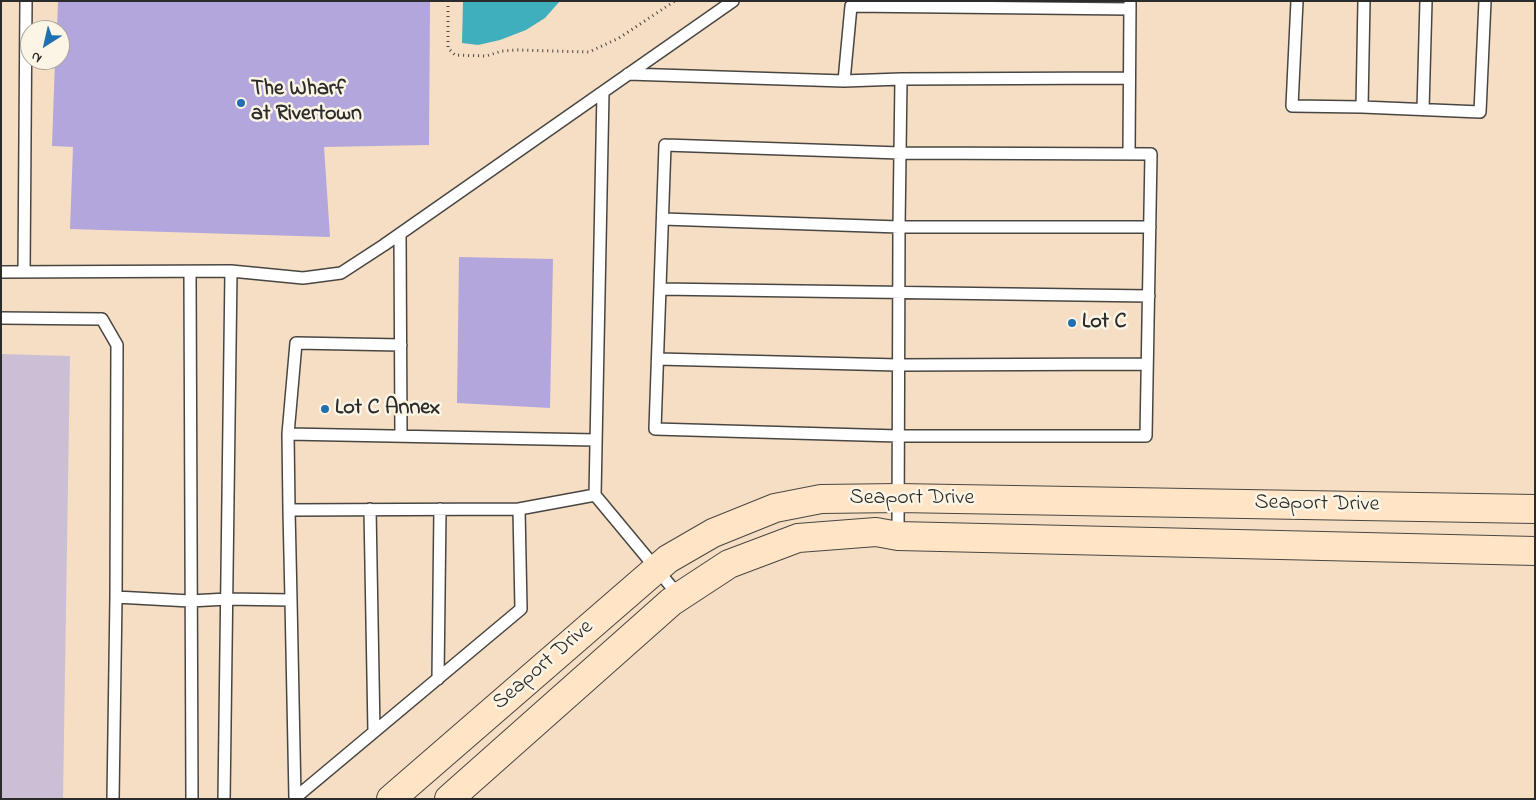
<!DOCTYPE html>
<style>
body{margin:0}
#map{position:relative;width:1536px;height:800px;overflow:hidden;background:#f5dec3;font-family:"Indie Flower",sans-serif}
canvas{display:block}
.frame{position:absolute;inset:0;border:2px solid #2b2b2b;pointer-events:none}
.north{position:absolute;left:20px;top:20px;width:50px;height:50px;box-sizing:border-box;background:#fcf5e5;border:1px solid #a8a49b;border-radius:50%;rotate:215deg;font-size:14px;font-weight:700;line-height:20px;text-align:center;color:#2b2b2b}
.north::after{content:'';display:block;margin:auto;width:18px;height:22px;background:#1f6fb2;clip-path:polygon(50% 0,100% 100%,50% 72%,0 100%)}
</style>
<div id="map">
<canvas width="1536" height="800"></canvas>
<div class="frame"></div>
<div class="north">N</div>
</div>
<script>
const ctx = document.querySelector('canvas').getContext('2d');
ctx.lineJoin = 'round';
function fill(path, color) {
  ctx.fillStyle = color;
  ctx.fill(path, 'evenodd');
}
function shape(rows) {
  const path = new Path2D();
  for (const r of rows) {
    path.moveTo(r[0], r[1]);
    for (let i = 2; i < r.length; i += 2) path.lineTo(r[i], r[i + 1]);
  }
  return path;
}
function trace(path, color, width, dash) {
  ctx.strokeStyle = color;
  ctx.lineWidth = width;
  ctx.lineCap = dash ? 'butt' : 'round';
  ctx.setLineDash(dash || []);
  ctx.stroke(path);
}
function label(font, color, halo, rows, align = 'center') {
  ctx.font = font + ' "Indie Flower",sans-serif';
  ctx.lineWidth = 5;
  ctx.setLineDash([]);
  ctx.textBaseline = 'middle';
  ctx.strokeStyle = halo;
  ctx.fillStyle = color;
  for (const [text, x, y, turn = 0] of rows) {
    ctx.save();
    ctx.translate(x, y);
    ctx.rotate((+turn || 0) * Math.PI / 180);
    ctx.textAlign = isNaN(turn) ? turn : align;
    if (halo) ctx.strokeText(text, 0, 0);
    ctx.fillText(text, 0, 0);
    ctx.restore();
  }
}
const industrial = shape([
 [1,354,70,356,63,799,1,799]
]);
const water = shape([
 [463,1,560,1,545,18,526,30,500,40,478,45,462,43]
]);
const building = shape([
 [58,1,430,1,429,145,324,147,330,237,70,229,73,147,52,146,55,60,60,60,60,30,57,30],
 [459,257,553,259,550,408,457,403]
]);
const path = shape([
 [448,1,448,48,455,55,486,56,502,51,518,50,589,52,619,38,675,1]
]);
const lane = shape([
 [1297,1,1292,106,1362,107],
 [1364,1,1362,107,1480,112,1485,1],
 [628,74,844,81],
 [1129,78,901,79,844,81,851,6,1130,9],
 [603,92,595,495,679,596],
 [1423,109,1426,1],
 [665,145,900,153,1151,154,1146,436,898,436,655,429,665,145],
 [1129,154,1130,3],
 [663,219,899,227,1150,227],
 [400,234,401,436],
 [1,272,231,271,303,278,341,273,384,245,733,1],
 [24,272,26,1],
 [190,272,192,799],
 [660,289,1149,296],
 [1,318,102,319,117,345,116,597],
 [658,359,898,365,1147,364],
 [288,434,296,343,401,345],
 [370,509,374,732],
 [519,509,595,495],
 [289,510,519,509,521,609,295,798,291,600,289,510,288,434,596,440],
 [898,536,899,227,901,79],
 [438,679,440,509],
 [113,799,116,597,190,601,227,599,291,600],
 [224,799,231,271]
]);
const secondary = shape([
 [391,799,668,559,713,533,775,508,821,499,898,498,1535,509],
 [449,799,671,602,729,564,798,538,876,532,898,536,1535,551]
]);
const markers = [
 [241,103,5,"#1f6fb2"],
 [1072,323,5,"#1f6fb2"],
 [325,409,5,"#1f6fb2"]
];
const poiNames = [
 ["The Wharf",251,90],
 ["at Rivertown",251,115],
 ["Lot C",1082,323],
 ["Lot C Annex",335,409]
];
const streetNames = [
 ["Seaport Drive",912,499],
 ["Seaport Drive",1317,505,1],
 ["Seaport Drive",544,666,-41]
];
fill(industrial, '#cbbfd6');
fill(water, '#40afbd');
fill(building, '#b3a6dc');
trace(lane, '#494642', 14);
trace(secondary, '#494642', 30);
trace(path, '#494642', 3, [1, 4]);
trace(lane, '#fff', 11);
trace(secondary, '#ffe4c6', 28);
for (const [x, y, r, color] of markers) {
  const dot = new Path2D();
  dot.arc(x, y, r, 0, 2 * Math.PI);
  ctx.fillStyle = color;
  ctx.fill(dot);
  trace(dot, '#fcf5e5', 2);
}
label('bold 22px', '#2b2b2b', '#fcf5e5', poiNames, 'left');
label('22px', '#2b2b2b', '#fcf5e5', streetNames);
</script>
